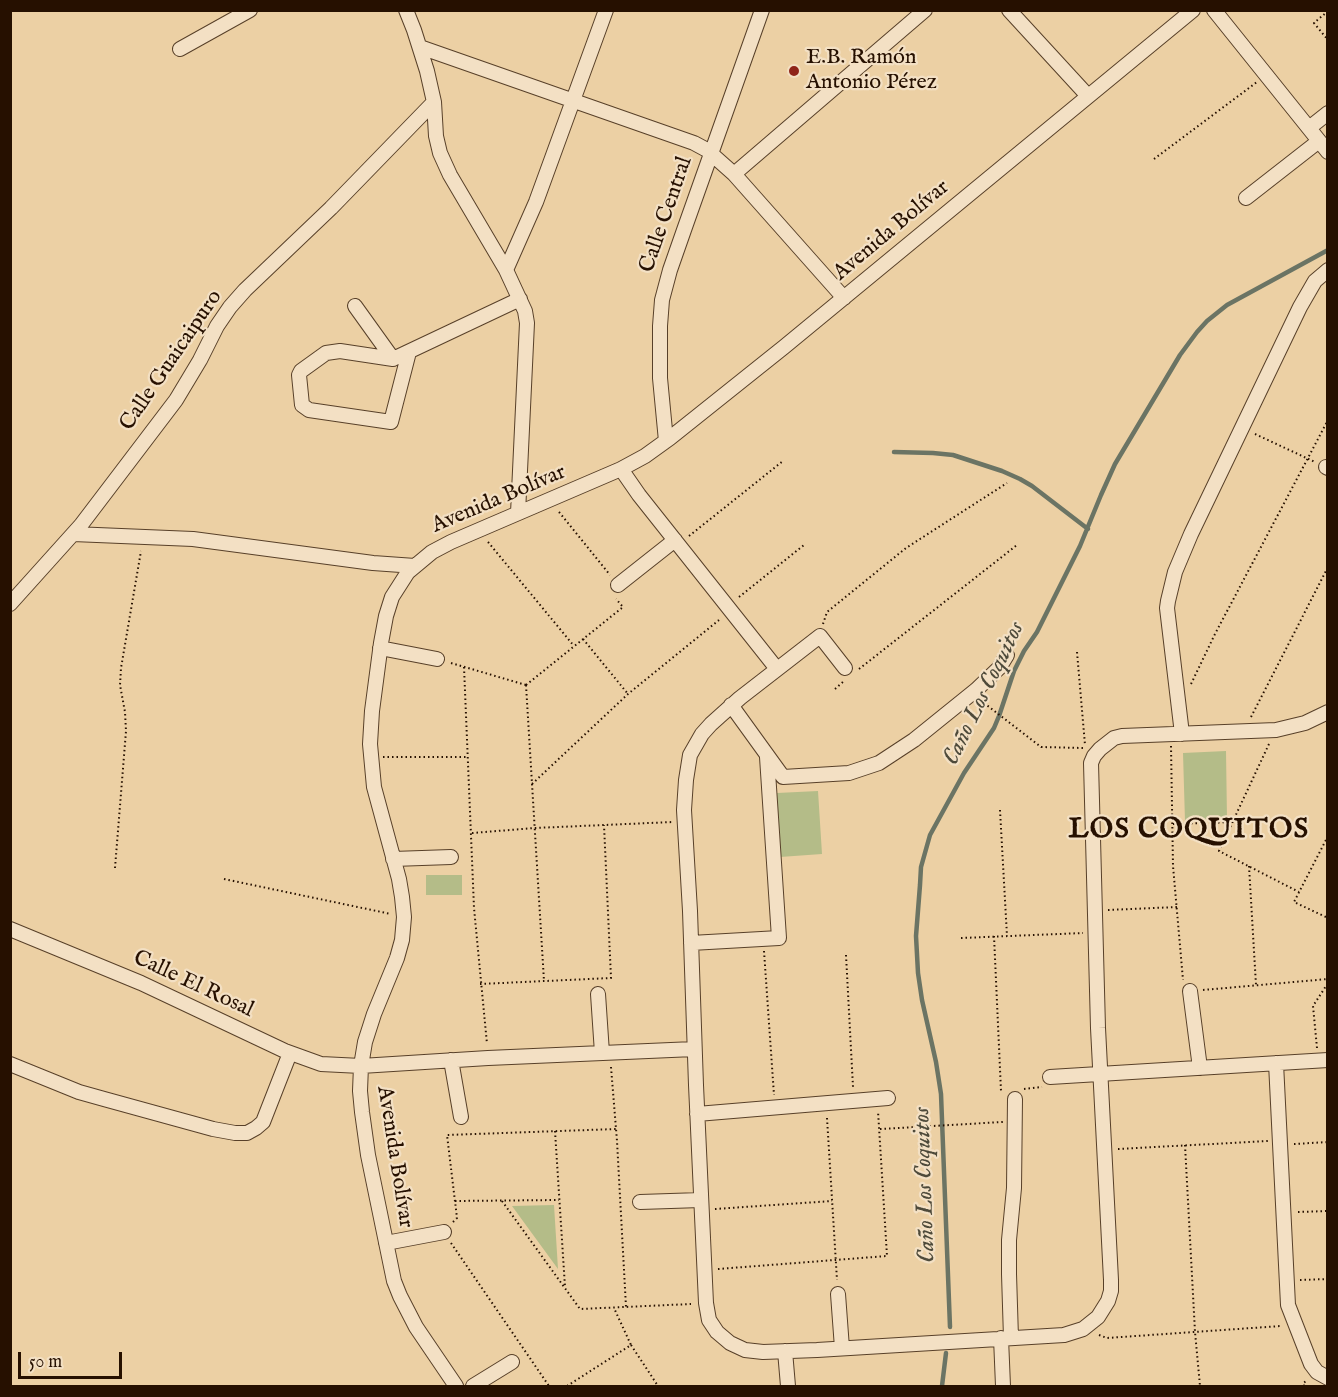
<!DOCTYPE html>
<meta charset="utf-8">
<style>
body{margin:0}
#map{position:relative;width:1338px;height:1397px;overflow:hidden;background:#ecd0a4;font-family:"IM FELL English",serif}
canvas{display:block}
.frame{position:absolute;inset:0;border:12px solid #261000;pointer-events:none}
.scale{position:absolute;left:18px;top:1352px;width:104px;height:27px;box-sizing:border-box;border:3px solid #261000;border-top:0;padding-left:8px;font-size:18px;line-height:21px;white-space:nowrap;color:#261000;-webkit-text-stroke:4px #f3e0c4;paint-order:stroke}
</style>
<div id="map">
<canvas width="1338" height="1397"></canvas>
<div class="frame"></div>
<div class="scale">50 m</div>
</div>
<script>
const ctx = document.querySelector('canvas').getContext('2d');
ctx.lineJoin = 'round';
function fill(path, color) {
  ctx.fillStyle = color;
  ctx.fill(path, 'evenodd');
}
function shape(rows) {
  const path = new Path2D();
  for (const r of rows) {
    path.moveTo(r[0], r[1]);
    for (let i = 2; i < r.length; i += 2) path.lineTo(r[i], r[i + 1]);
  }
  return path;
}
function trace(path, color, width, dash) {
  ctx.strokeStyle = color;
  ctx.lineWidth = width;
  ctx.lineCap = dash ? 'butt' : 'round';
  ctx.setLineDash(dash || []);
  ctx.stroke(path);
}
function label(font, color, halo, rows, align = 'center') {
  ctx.font = font + ' "IM FELL English",serif';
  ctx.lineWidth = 4.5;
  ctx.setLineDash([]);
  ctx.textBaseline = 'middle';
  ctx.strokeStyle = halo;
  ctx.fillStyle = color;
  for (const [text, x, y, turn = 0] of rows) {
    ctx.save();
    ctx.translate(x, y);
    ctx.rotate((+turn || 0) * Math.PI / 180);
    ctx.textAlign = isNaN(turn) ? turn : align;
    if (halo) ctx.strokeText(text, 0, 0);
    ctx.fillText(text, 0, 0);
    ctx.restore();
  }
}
const green = shape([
 [1226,751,1227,819,1185,821,1183,753],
 [818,791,822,854,780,857,777,793],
 [426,875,462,875,462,895,426,895],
 [554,1205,558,1269,512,1206]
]);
const stream = shape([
 [894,452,933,453,953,455,1002,471,1020,479,1032,486,1088,529],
 [950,1327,941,1094,936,1062,922,1000,918,973,916,936,920,885,921,867,930,835,964,773,994,728,999,716,1014,671,1024,651,1037,632,1080,546,1101,495,1115,464,1180,355,1197,332,1207,321,1227,305,1328,250],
 [942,1386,946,1353]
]);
const path = shape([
 [1328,11,1314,23,1328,40],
 [1154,159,1257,82],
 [1255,434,1315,462],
 [559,512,610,575],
 [689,536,783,461],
 [488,542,574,646],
 [739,597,804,545],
 [823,624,827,612,906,548,1007,483],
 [583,639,628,694],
 [1077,652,1085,745],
 [451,663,526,685],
 [464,667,474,908,487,1044],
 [859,669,1017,545],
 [1191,684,1215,634,1328,420],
 [526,685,544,981],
 [526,685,623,607,616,599],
 [835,689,843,682],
 [984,703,1041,747,1083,748],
 [1251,717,1328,567],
 [1269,744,1219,851,1299,892],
 [1171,746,1173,866,1183,980],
 [383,757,467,757],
 [532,784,628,694,719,620],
 [1000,810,1007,936],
 [1173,824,1233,822],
 [472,833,535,828,673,822],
 [1328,836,1294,902,1328,918],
 [1249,866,1256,985],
 [115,868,126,731,125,712,120,685,121,668,141,551],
 [224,879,391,914],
 [1108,910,1177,907],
 [994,936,1001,1091,1003,1090],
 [961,938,1083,933],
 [764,951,774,1095],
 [846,955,853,1087],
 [480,984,611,978,604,825],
 [1203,990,1328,979],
 [1317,1048,1313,1006,1328,983],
 [611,1067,617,1141,626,1307],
 [1024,1089,1042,1087],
 [827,1118,837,1280],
 [880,1129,1003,1122],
 [555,1131,565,1287],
 [1294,1144,1328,1142],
 [1185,1145,1195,1332,1200,1386],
 [1118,1149,1268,1141],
 [455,1201,559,1200],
 [502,1201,580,1309,691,1304],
 [715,1209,832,1201],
 [1298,1212,1328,1211],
 [453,1222,457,1218,447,1135,616,1129],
 [451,1243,549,1386],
 [718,1269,887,1256,878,1111],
 [1300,1280,1328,1279],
 [1099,1335,1107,1338,1281,1326],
 [631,1345,658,1386],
 [567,1386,631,1345,614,1308],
 [1304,1386,1303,1383,1308,1380]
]);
const minor = shape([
 [406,10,414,30,427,71,434,102,436,136,440,153,450,175,506,270,525,311,527,323,518,513],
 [1009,10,1088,96],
 [1214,10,1328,152],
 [420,47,694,143,707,150,734,174,844,298],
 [180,49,250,10],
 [1309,128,1328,113],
 [734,174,925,10],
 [1246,198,1319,141],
 [506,270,536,202,606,10],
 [355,306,393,359],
 [409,352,391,422,309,410,302,405,299,375,301,371,326,353,340,351,393,359,520,299],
 [666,441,660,378,660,326,662,300,670,270,684,230,762,10],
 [1326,467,1328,468],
 [621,469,639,495,777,669],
 [73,534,193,539,373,563,415,566],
 [618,585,675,540],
 [10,604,81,525,176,400,200,360,217,326,230,307,245,290,331,208,434,102],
 [380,648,437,659],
 [845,668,820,636,740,698,711,724,702,734,690,755,686,780,684,810,690,911,696,1085,706,1303,709,1320,717,1332,730,1343,745,1350,763,1352,817,1350,1064,1335,1083,1329,1098,1317,1108,1301,1111,1291,1111,1280,1098,1028,1091,763,1094,756,1100,749,1114,738,1122,736,1276,730,1305,723,1328,712],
 [731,705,783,777,849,773,879,763,914,740,976,690,999,668,1007,655],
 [1182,734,1167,608,1168,601,1175,572,1191,534,1300,307,1315,281,1328,270],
 [393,859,451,857],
 [10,929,141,983,285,1051,321,1064,361,1066,488,1058,694,1049],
 [691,943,779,938,767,757],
 [1190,991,1200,1068],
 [598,994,602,1053],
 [451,1060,461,1117],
 [1276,1063,1288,1305,1311,1364,1317,1372,1328,1378],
 [10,1064,79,1092,104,1099,213,1129,235,1133,247,1133,256,1128,263,1122,290,1053],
 [1050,1077,1328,1060],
 [697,1114,888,1098],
 [640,1202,701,1200],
 [386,1243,444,1232],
 [838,1294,842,1348],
 [1001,1338,1003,1386],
 [1011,1338,1009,1274,1009,1240,1014,1188,1015,1099],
 [785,1351,788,1386],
 [456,1386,416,1327,400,1296,394,1281,368,1155,362,1112,360,1091,361,1066,365,1042,374,1014,397,958,402,940,404,917,402,897,399,879,374,787,370,744,372,711,381,643,386,616,392,597,408,572,432,552,451,542,621,469,645,456,670,438,784,347,1193,10],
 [473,1386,512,1362]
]);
const markers = [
 [794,71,6,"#8f2418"]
];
const poiNames = [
 ["E.B. Ramón",806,58],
 ["Antonio Pérez",806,83]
];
const streetNames = [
 ["Calle Central",667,215,-71],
 ["Avenida Bolívar",892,231,-40],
 ["Calle Guaicaipuro",172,361,-56],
 ["Avenida Bolívar",499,500,-23],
 ["Calle El Rosal",193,985,25],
 ["Avenida Bolívar",394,1157,81]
];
const waterNames = [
 ["Caño Los Coquitos",985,694,-64],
 ["Caño Los Coquitos",926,1185,-92]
];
const districtNames = [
 ["LOS COQUITOS",1189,831]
];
fill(green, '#b4bc88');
trace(stream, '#6b7464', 4.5);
trace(minor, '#584029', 16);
trace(path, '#261000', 2, [1.5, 3]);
trace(minor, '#f3e0c4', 14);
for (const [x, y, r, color] of markers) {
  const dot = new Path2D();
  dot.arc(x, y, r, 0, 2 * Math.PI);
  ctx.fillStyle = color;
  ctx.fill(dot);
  trace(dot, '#f3e0c4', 2);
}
label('22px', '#261000', '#f3e0c4', poiNames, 'left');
label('22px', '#261000', '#f3e0c4', streetNames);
label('italic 24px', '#4e4a3a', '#f3e0c4', waterNames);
ctx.letterSpacing = '1.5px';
label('bold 28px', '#261000', '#f3e0c4', districtNames);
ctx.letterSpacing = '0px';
</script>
